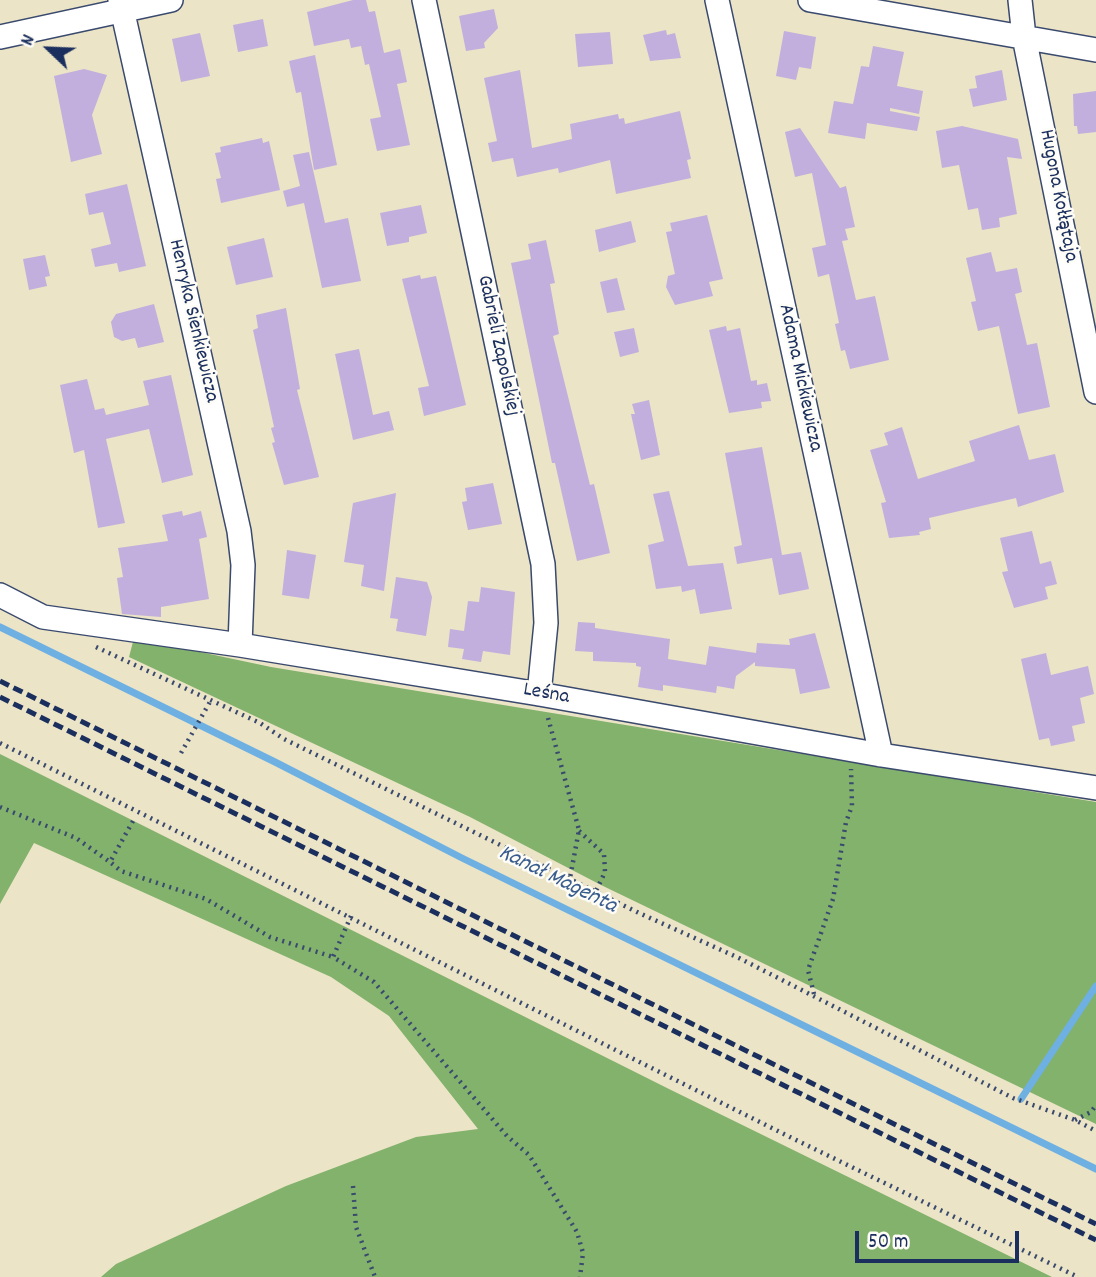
<!DOCTYPE html>
<meta charset="utf-8">
<style>
body{margin:0}
#map{position:relative;width:1096px;height:1277px;overflow:hidden;background:#ece4c6;font-family:Dekko,sans-serif}
canvas{display:block}
.north{position:absolute;left:14px;top:14px;width:70px;height:70px;-webkit-text-stroke:5px #fdfcf7;paint-order:stroke;rotate:293deg;font-size:19px;font-weight:700;line-height:28px;text-align:center;color:#1b2f5e}
.north::after{content:'';display:block;margin:auto;width:24px;height:32px;background:#1b2f5e;clip-path:polygon(50% 0,100% 100%,50% 72%,0 100%)}
.scale{position:absolute;left:855px;top:1231px;width:164px;height:32px;box-sizing:border-box;border:4px solid #1b2f5e;border-top:0;padding-left:9px;font-size:21px;line-height:24px;white-space:nowrap;color:#1b2f5e;-webkit-text-stroke:5px #fdfcf7;paint-order:stroke}
</style>
<div id="map">
<canvas width="1096" height="1277"></canvas>
<div class="north">N</div>
<div class="scale">50 m</div>
</div>
<script>
const ctx = document.querySelector('canvas').getContext('2d');
ctx.lineJoin = 'round';
function fill(path, color) {
  ctx.fillStyle = color;
  ctx.fill(path, 'evenodd');
}
function shape(rows) {
  const path = new Path2D();
  for (const r of rows) {
    path.moveTo(r[0], r[1]);
    for (let i = 2; i < r.length; i += 2) path.lineTo(r[i], r[i + 1]);
  }
  return path;
}
function trace(path, color, width, dash) {
  ctx.strokeStyle = color;
  ctx.lineWidth = width;
  ctx.lineCap = dash ? 'butt' : 'round';
  ctx.setLineDash(dash || []);
  ctx.stroke(path);
}
function label(font, color, halo, rows, align = 'center') {
  ctx.font = font + ' Dekko,sans-serif';
  ctx.lineWidth = 5;
  ctx.setLineDash([]);
  ctx.textBaseline = 'middle';
  ctx.strokeStyle = halo;
  ctx.fillStyle = color;
  for (const [text, x, y, turn = 0] of rows) {
    ctx.save();
    ctx.translate(x, y);
    ctx.rotate((+turn || 0) * Math.PI / 180);
    ctx.textAlign = isNaN(turn) ? turn : align;
    if (halo) ctx.strokeText(text, 0, 0);
    ctx.fillText(text, 0, 0);
    ctx.restore();
  }
}
const forest = shape([
 [134,638,271,667,1096,802,1096,1124,601,885,470,817,129,657],
 [0,754,669,1089,1052,1277,101,1277,116,1264,286,1186,416,1137,478,1129,389,1016,331,977,34,843,0,904]
]);
const stream = shape([
 [0,627,275,762,462,858,1096,1169],
 [1021,1099,1096,986]
]);
const building = shape([
 [353,0,366,0,369,12,375,11,384,53,400,49,407,82,397,84,410,145,377,151,370,119,381,117,369,64,365,65,361,46,351,48,349,39,314,46,307,12],
 [494,9,498,28,484,43,485,48,466,51,459,16],
 [263,19,268,46,238,52,233,25],
 [666,30,667,35,675,33,681,58,650,61,643,35],
 [784,31,816,37,811,69,799,67,796,80,776,76],
 [610,32,613,64,578,67,575,34],
 [200,33,210,76,181,82,172,39],
 [873,46,904,52,897,86,923,91,919,114,890,108,890,111,920,117,917,131,867,123,865,139,828,133,834,101,853,104,861,66,869,67],
 [315,55,337,165,314,170,301,92,296,93,289,61],
 [84,69,107,75,92,115,102,154,71,162,54,76],
 [520,70,532,148,572,139,570,124,618,114,619,119,624,118,625,124,680,111,691,159,687,160,691,178,616,194,610,160,559,173,558,168,517,177,513,158,492,162,488,143,497,141,484,78],
 [1002,70,1007,100,973,107,969,89,977,88,975,76],
 [1096,91,1096,132,1078,134,1077,126,1074,126,1073,94],
 [962,126,1018,139,1022,159,1007,157,1017,214,999,218,1000,227,982,230,978,208,968,210,959,165,942,168,936,131],
 [800,128,840,188,846,186,855,227,845,229,848,240,842,241,856,300,875,296,889,360,850,369,845,350,841,351,835,324,839,323,829,274,818,277,812,248,826,245,812,173,795,177,785,132],
 [262,138,263,143,269,141,280,190,221,203,216,179,221,178,215,153,221,152,220,147],
 [309,152,325,223,348,218,361,281,322,288,304,203,287,207,283,191,300,186,293,155],
 [127,184,146,266,119,272,117,263,95,267,91,249,111,244,103,212,89,215,85,194],
 [421,205,427,233,409,237,409,242,387,246,380,213],
 [707,215,723,279,709,282,713,296,675,305,666,287,668,276,675,274,666,232,672,231,670,223],
 [631,221,636,242,599,252,595,230],
 [264,238,273,277,236,285,227,247],
 [546,240,555,283,550,284,559,334,553,336,590,485,594,484,610,553,577,561,555,463,552,463,511,263,531,259,528,244],
 [991,252,996,272,1017,268,1022,292,1015,294,1027,345,1037,343,1050,407,1018,414,999,326,978,331,971,302,976,301,966,258],
 [45,255,50,276,45,277,47,286,29,290,23,259],
 [420,275,421,279,436,276,466,405,424,416,418,388,429,386,402,279],
 [617,278,625,310,607,313,600,282],
 [154,304,164,342,138,348,135,338,122,341,114,337,111,322,116,314],
 [286,308,300,389,297,390,319,477,284,485,272,443,275,442,271,428,274,427,253,330,258,328,256,315],
 [726,326,727,331,740,328,751,381,757,380,757,385,767,383,771,401,761,402,762,408,729,413,709,330],
 [634,328,639,352,620,357,614,332],
 [359,349,373,415,389,411,394,430,353,440,335,354],
 [171,375,193,475,162,483,149,429,106,439,125,523,98,528,84,450,74,453,60,385,87,379,95,410,104,408,106,415,149,405,143,381],
 [649,400,660,455,641,460,631,414,635,414,632,404],
 [1019,425,1029,460,1055,454,1064,492,1018,507,1016,498,929,518,931,529,919,532,920,535,889,538,881,503,886,502,870,450,888,445,884,433,902,427,918,479,975,461,969,441],
 [762,447,782,555,801,552,809,589,779,595,772,558,737,564,734,547,742,545,725,453],
 [493,483,502,524,468,530,462,502,467,501,465,488],
 [669,491,688,566,723,563,732,609,700,614,695,589,682,592,681,586,656,589,648,545,664,541,653,494],
 [396,493,384,591,361,586,364,565,344,562,353,503],
 [182,511,183,516,201,511,207,537,199,539,209,599,161,607,161,617,122,614,117,578,123,577,118,548,168,541,162,515],
 [1032,531,1040,564,1051,561,1057,584,1045,587,1048,599,1014,608,1002,572,1008,571,1000,538],
 [287,550,316,555,309,599,282,595],
 [396,577,427,582,432,597,426,636,396,631,398,619,390,618],
 [481,587,515,592,510,655,483,651,481,662,462,659,464,649,448,647,450,629,464,631,468,601,479,602],
 [578,622,595,623,595,628,670,639,668,659,706,665,709,646,756,653,757,643,790,645,789,639,815,633,830,688,800,694,795,669,755,666,755,662,736,676,734,689,717,686,716,693,663,685,663,691,638,687,641,667,636,666,636,663,593,661,593,652,575,651],
 [1046,653,1051,675,1088,666,1094,694,1080,698,1085,723,1072,726,1075,741,1051,746,1049,738,1039,740,1021,659]
]);
const path = shape([
 [96,647,260,723,284,739,639,913,739,958,1013,1098,1075,1120,1096,1131],
 [548,718,579,830,570,878],
 [0,743,794,1139,1078,1277],
 [181,753,211,700],
 [0,807,76,838,110,862],
 [133,821,110,862,121,871,206,899,270,937,333,957],
 [579,831,604,854,605,872,596,891],
 [351,916,333,957,374,982,507,1136,529,1155,577,1232,583,1253,580,1277],
 [814,994,808,970,833,899,846,822,852,806,851,769],
 [1075,1120,1091,1112,1096,1105],
 [353,1186,356,1227,375,1277]
]);
const street = shape([
 [120,0,239,531,243,565,240,645],
 [424,0,543,564,546,623,539,694],
 [717,0,881,755],
 [810,0,1096,50],
 [1020,0,1024,37,1096,392],
 [0,37,171,0],
 [0,595,43,617,240,645,539,694,881,755,1096,788]
]);
const rail = shape([
 [0,681,1096,1224],
 [0,697,1096,1240]
]);
const streetNames = [
 ["Hugona Kołłątaja",1057,196,79],
 ["Henryka Sienkiewicza",192,321,77],
 ["Gabrieli Zapolskiej",497,346,78],
 ["Adama Mickiewicza",799,378,78],
 ["Leśna",546,695,10]
];
const waterNames = [
 ["Kanał Magenta",557,881,26]
];
fill(forest, '#82b26c');
trace(stream, '#6fb0e3', 7);
fill(building, '#c2afde');
trace(street, '#3a4a6e', 26);
trace(path, '#3a4a6e', 4.5, [2, 5]);
trace(street, '#fff', 23);
trace(rail, '#1b2f5e', 5, [10, 5]);
label('21px', '#1b2f5e', '#fdfcf7', streetNames);
label('italic 23px', '#385c8d', '#fdfcf7', waterNames);
</script>
